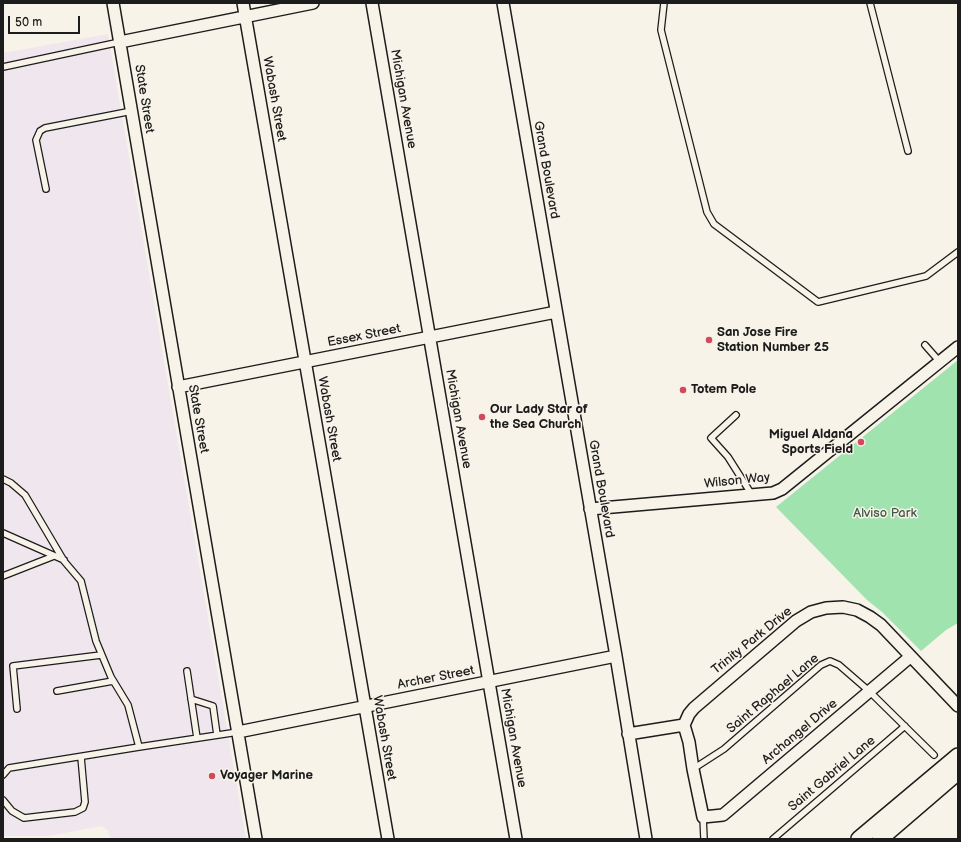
<!DOCTYPE html>
<style>
body{margin:0}
#map{position:relative;width:961px;height:842px;overflow:hidden;background:#f7f3e8;font-family:"Balsamiq Sans",sans-serif}
canvas{display:block}
.frame{position:absolute;inset:0;border:4px solid #1c1c1c;pointer-events:none}
.scale{position:absolute;left:8px;top:16px;width:72px;height:18px;box-sizing:border-box;border:2px solid #1c1c1c;border-top:0;padding-left:5px;font-size:12px;line-height:14px;white-space:nowrap;color:#1c1c1c;-webkit-text-stroke:3px #f7f3e8;paint-order:stroke}
</style>
<div id="map">
<canvas width="961" height="842"></canvas>
<div class="frame"></div>
<div class="scale">50 m</div>
</div>
<script>
const ctx = document.querySelector('canvas').getContext('2d');
ctx.lineJoin = 'round';
function fill(path, color) {
  ctx.fillStyle = color;
  ctx.fill(path, 'evenodd');
}
function shape(rows) {
  const path = new Path2D();
  for (const r of rows) {
    path.moveTo(r[0], r[1]);
    for (let i = 2; i < r.length; i += 2) path.lineTo(r[i], r[i + 1]);
  }
  return path;
}
function trace(path, color, width, dash) {
  ctx.strokeStyle = color;
  ctx.lineWidth = width;
  ctx.lineCap = dash ? 'butt' : 'round';
  ctx.setLineDash(dash || []);
  ctx.stroke(path);
}
function label(font, color, halo, rows, align = 'center') {
  ctx.font = font + ' "Balsamiq Sans",sans-serif';
  ctx.lineWidth = 3;
  ctx.setLineDash([]);
  ctx.textBaseline = 'middle';
  ctx.strokeStyle = halo;
  ctx.fillStyle = color;
  for (const [text, x, y, turn = 0] of rows) {
    ctx.save();
    ctx.translate(x, y);
    ctx.rotate((+turn || 0) * Math.PI / 180);
    ctx.textAlign = isNaN(turn) ? turn : align;
    if (halo) ctx.strokeText(text, 0, 0);
    ctx.fillText(text, 0, 0);
    ctx.restore();
  }
}
const built = shape([
 [108,34,246,839,110,839,108,830,101,826,49,836,3,836,3,53]
]);
const green = shape([
 [958,360,958,623,946,630,921,651,882,612,867,600,776,507]
]);
const lane = shape([
 [664,3,661,30,707,212,714,224,818,302,926,276,958,252],
 [870,3,908,151],
 [3,67,120,42],
 [46,189,36,140,40,131,45,128,132,111],
 [925,345,940,362],
 [736,415,711,438,728,457,752,495],
 [3,479,11,483,25,495,64,561,81,581,96,641,111,677,128,705,139,747,238,732],
 [3,533,64,560],
 [3,576,54,556],
 [187,671,197,738],
 [57,691,113,681],
 [191,699,213,706,217,735],
 [17,709,13,666,101,655],
 [693,769,724,749,821,665,830,661,839,665,869,691,934,755],
 [3,775,9,768,139,747],
 [3,800,12,811,24,818,75,812,83,808,85,802,81,757],
 [703,817,704,839],
 [773,839,905,726]
]);
const street = shape([
 [113,3,256,839],
 [243,3,388,839],
 [372,3,516,839],
 [503,3,616,656,646,839],
 [120,42,313,3],
 [178,387,556,312],
 [590,509,773,493,782,489,958,347],
 [684,725,689,742,693,769,703,817,723,815,910,657],
 [238,732,616,656],
 [628,734,684,725,689,714,694,708,796,621,811,612,826,608,843,607,857,610,870,617,881,625,958,706]
]);
const secondary = shape([
 [859,839,958,756],
 [880,839,958,772]
]);
const markers = [
 [709,340,4,"#d1495b"],
 [683,390,4,"#d1495b"],
 [482,417,4,"#d1495b"],
 [861,442,4,"#d1495b"],
 [212,776,4,"#d1495b"]
];
const streetNames = [
 ["State Street",144,99,81],
 ["Wabash Street",274,99,80],
 ["Michigan Avenue",403,99,80],
 ["Grand Boulevard",546,170,80],
 ["Essex Street",364,336,-11],
 ["State Street",198,419,80],
 ["Wabash Street",329,419,80],
 ["Michigan Avenue",458,419,80],
 ["Wilson Way",737,481,-6],
 ["Grand Boulevard",601,489,80],
 ["Trinity Park Drive",752,641,-39],
 ["Archer Street",436,678,-11],
 ["Saint Raphael Lane",773,694,-40],
 ["Archangel Drive",800,732,-40],
 ["Wabash Street",384,738,80],
 ["Michigan Avenue",513,738,80],
 ["Saint Gabriel Lane",832,774,-40]
];
const poiNames = [
 ["San Jose Fire",717,333],
 ["Station Number 25",717,348],
 ["Totem Pole",691,390],
 ["Our Lady Star of",490,410],
 ["the Sea Church",490,425],
 ["Miguel Aldana",853,435,"right"],
 ["Sports Field",853,450,"right"],
 ["Voyager Marine",220,776]
];
const parkNames = [
 ["Alviso Park",885,514]
];
fill(built, '#f0e6ed');
fill(green, '#a0e3af');
trace(lane, '#1c1c1c', 8);
trace(street, '#1c1c1c', 14);
trace(secondary, '#1c1c1c', 18);
trace(lane, '#f7f3e8', 5.5);
trace(street, '#f7f3e8', 11);
trace(secondary, '#f7f3e8', 15);
for (const [x, y, r, color] of markers) {
  const dot = new Path2D();
  dot.arc(x, y, r, 0, 2 * Math.PI);
  ctx.fillStyle = color;
  ctx.fill(dot);
  trace(dot, '#f7f3e8', 1.5);
}
label('13px', '#1c1c1c', '#f7f3e8', streetNames);
label('bold 13px', '#1c1c1c', '#f7f3e8', poiNames, 'left');
label('13px', '#445848', '#f7f3e8', parkNames);
</script>
